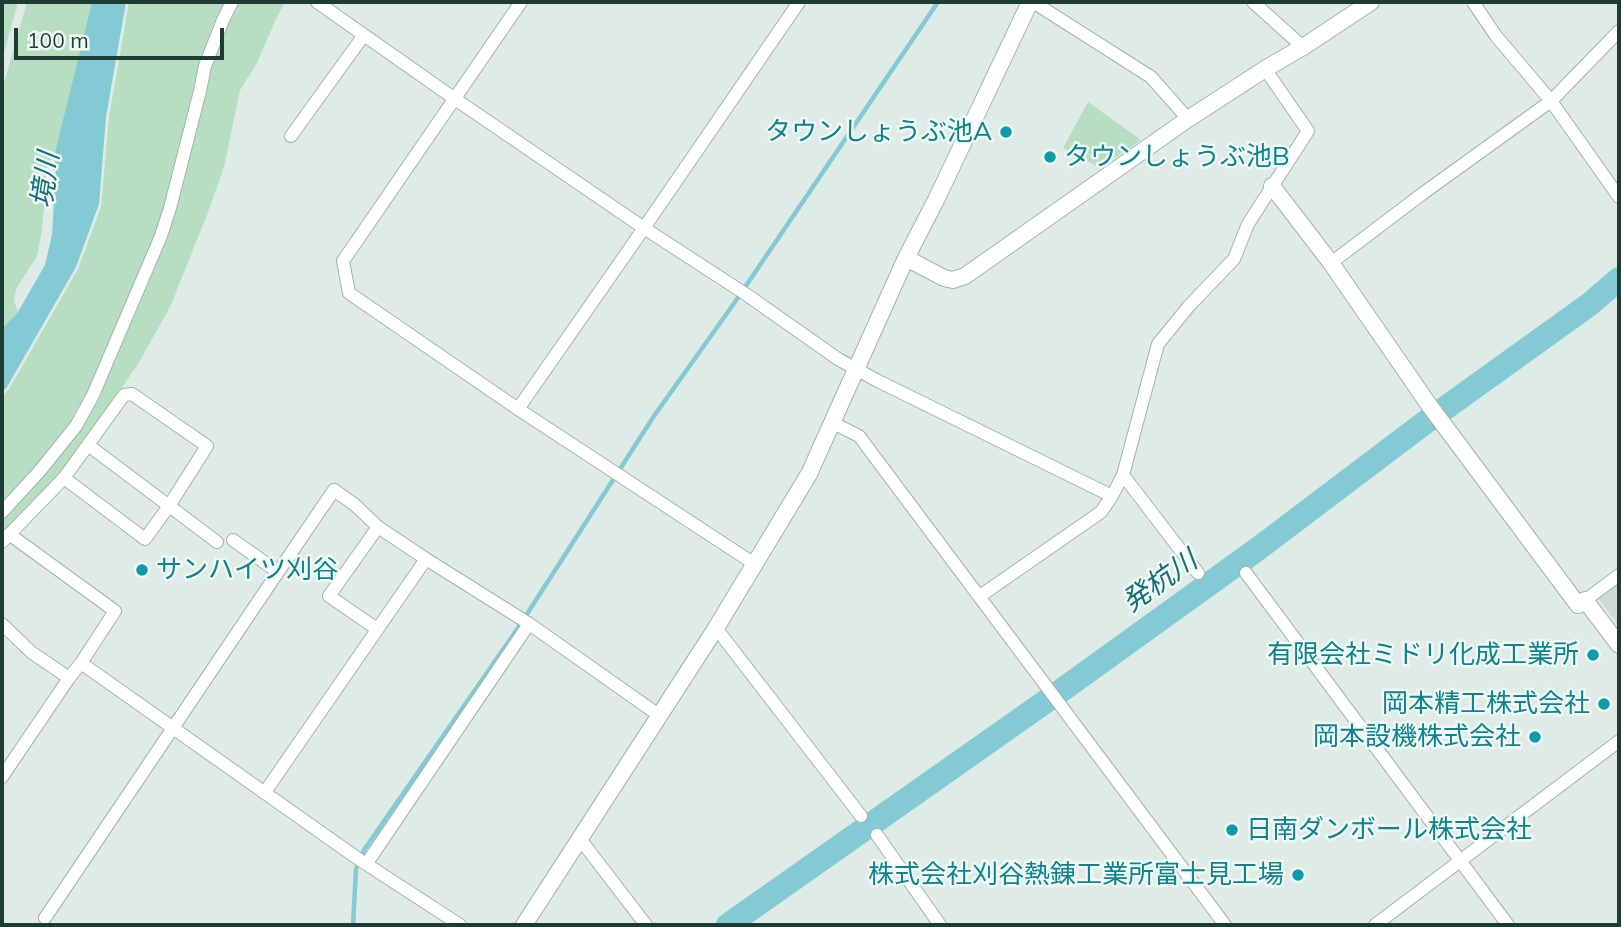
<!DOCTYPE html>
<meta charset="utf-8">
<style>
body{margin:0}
#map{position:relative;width:1621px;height:927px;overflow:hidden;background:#dfebe6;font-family:Mulish,sans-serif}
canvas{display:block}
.frame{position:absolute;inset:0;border:4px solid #1f3c34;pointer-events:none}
.scale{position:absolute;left:14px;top:28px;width:210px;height:32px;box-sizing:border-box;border:4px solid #1f3c34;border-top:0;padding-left:9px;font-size:21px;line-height:24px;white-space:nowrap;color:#1f3c34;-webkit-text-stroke:5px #f0f8f4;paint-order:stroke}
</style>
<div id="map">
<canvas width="1621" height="927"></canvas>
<div class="frame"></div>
<div class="scale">100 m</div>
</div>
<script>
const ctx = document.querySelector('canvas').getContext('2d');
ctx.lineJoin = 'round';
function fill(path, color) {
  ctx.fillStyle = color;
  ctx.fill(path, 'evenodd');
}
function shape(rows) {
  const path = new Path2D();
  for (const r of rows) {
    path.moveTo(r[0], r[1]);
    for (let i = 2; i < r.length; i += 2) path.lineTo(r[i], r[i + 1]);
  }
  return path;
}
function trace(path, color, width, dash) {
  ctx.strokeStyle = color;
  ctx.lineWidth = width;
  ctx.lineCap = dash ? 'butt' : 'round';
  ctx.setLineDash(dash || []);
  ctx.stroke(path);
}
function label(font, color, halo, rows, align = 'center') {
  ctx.font = font + ' Mulish,"Noto Sans JP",sans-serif';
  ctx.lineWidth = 5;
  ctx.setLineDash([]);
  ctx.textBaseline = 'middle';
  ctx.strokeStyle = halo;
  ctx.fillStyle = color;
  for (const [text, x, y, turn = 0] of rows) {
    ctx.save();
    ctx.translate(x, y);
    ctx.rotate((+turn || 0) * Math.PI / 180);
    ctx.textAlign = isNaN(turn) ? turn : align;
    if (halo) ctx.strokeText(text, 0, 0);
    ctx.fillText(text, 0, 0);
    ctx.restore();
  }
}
const built = shape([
 [1619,583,1619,626,1598,598]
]);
const green = shape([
 [7,2,18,2,2,60,2,7],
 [27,2,92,2,54,156,47,166,42,231,37,256,16,289,14,301,18,312,2,329,2,90],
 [129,2,285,2,276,19,256,65,240,90,224,167,208,212,170,307,138,364,60,476,2,534,2,397,9,389,78,269,101,207,109,117],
 [1088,102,1141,140,1100,168,1063,148]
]);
const water = shape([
 [92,2,126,2,106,117,99,204,76,267,7,387,2,392,2,329,18,312,45,265,52,235,56,167,54,156]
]);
const stream = shape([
 [353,925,356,869,364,850,518,628,654,416,735,302,938,2]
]);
const river = shape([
 [728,925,1062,690,1259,548,1423,424,1590,304,1619,279]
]);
const minor = shape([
 [317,2,455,99,644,228,747,295,838,359,876,380,1112,496,1123,475,1158,344,1189,306,1234,259,1248,224,1308,131,1265,69],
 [521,2,343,261,349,293,518,409,756,565],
 [1033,2,1151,77,1188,119],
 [1253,2,1303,47],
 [1473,2,1496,36,1551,101,1619,197],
 [291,136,364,35],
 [1331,263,1422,194,1551,101,1619,31],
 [518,409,644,228,799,2],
 [833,423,859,436,1225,925],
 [88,445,217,542],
 [1123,475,1198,573],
 [2,512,38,473,76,426,93,395,161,236,170,208,200,91,205,66,223,20,232,2],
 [9,534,115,611,81,663],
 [233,540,278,572],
 [2,542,64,478,124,395,132,394,207,446,169,506,145,539,64,478],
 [1246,573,1508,925],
 [980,596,1101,512,1112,496],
 [1580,604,1619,575],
 [2,624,31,652,69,678,81,663,357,858,460,925],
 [716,628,861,816],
 [377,629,329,596,378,527],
 [2,777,69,678],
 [265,792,426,559],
 [877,835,940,925],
 [580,839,646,925],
 [367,863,529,624],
 [45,918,278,572,334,490,355,505,378,527,426,559,528,623,660,716],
 [1375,925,1619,741]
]);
const tertiary = shape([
 [1272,186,1331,263,1429,405,1578,605],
 [906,258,944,278,953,280,965,276,1188,119,1265,69,1303,47,1371,2],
 [1585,600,1619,645],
 [524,925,716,628,809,474,906,258,936,200,1030,2]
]);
const markers = [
 [1006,132,7,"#0f9aa8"],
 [1050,157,7,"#0f9aa8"],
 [142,570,7,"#0f9aa8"],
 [1593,655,7,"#0f9aa8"],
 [1604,704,7,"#0f9aa8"],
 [1535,737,7,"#0f9aa8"],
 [1232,830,7,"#0f9aa8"],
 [1298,875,7,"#0f9aa8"]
];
const cultureNames = [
 ["タウンしょうぶ池A",992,132],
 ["タウンしょうぶ池B",1064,157,"left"],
 ["サンハイツ刈谷",156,570,"left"],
 ["有限会社ミドリ化成工業所",1579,655],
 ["岡本精工株式会社",1590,704],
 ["岡本設機株式会社",1521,737],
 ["日南ダンボール株式会社",1246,830,"left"],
 ["株式会社刈谷熱錬工業所富士見工場",1284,875]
];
const waterNames = [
 ["境川",46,180,-82],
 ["発杭川",1160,582,-35]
];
fill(built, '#cddbd4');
fill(green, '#b7dec0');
fill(water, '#84cad4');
trace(stream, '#84cad4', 4.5);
trace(river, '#84cad4', 24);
trace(minor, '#a2b3ad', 14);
trace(tertiary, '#a2b3ad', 18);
trace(minor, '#fff', 12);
trace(tertiary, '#fff', 16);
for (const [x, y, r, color] of markers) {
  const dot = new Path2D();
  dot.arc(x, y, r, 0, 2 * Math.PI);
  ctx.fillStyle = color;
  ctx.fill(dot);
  trace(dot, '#f0f8f4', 2.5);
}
label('26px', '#0d838f', '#f0f8f4', cultureNames, 'right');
label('italic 28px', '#166e7b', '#f0f8f4', waterNames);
</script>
